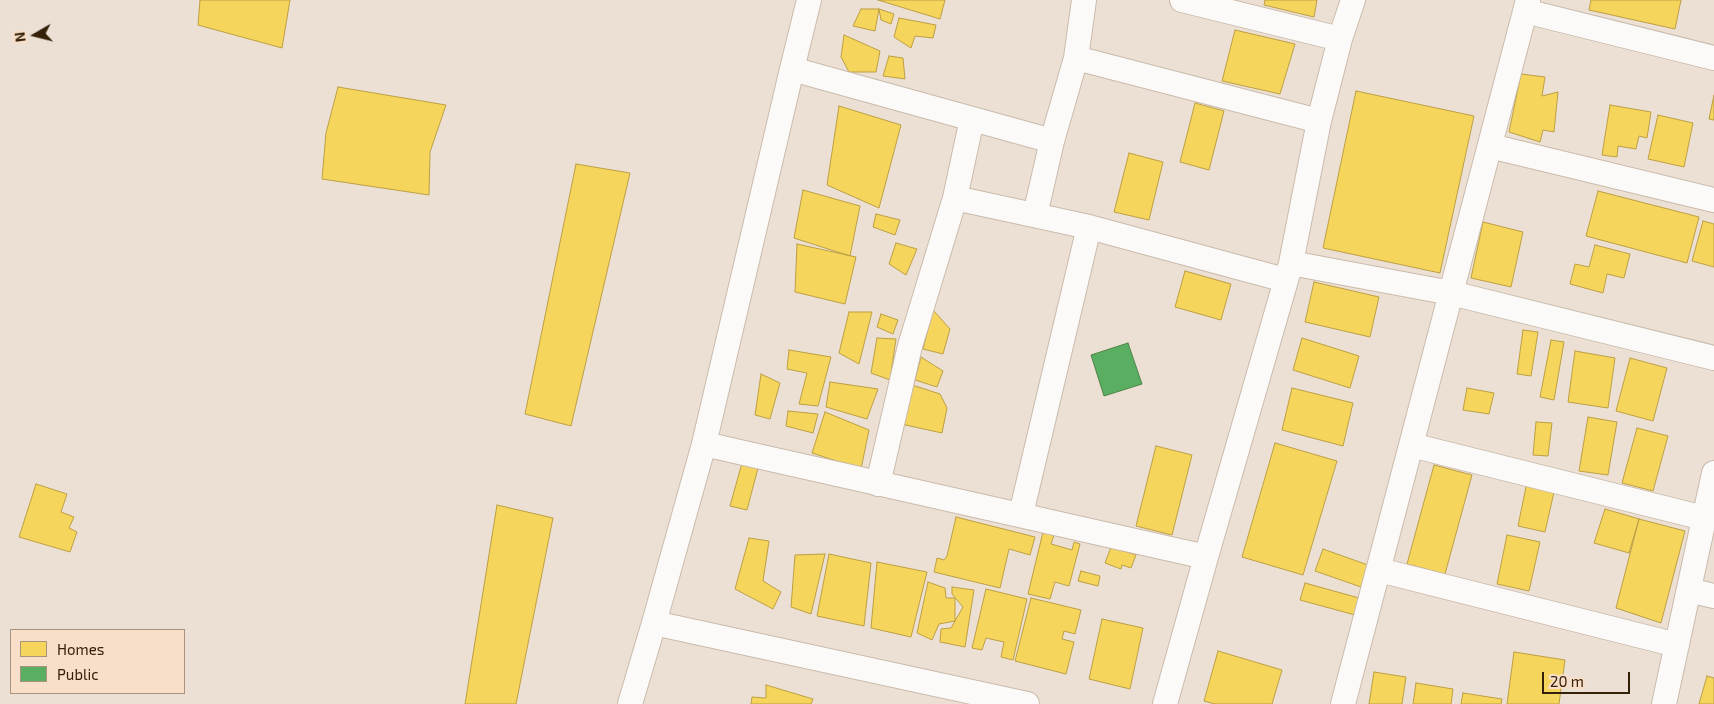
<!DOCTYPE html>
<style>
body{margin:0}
#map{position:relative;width:1714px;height:704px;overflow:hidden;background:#ece0d4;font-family:"Exo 2",sans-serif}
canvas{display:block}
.legend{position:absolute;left:10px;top:629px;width:175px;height:65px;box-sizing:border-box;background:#f7dfca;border:1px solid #a9937d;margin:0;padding:6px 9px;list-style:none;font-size:15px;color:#352009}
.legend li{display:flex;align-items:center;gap:10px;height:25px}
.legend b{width:25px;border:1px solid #a9937d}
.north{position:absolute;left:10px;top:10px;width:50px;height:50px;-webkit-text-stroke:4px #f7dfca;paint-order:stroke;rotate:262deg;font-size:14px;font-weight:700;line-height:20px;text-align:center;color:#352009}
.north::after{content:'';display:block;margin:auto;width:18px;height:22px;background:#352009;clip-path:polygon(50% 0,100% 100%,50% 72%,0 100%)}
.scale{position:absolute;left:1542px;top:672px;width:88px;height:22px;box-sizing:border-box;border:2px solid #352009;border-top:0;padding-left:6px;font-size:15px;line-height:18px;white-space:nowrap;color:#352009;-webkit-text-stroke:4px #f7dfca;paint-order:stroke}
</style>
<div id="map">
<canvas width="1714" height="704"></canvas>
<ul class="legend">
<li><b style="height:14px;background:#f6d55c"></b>Homes</li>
<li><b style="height:14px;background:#5aae61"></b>Public</li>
</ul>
<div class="north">N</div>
<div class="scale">20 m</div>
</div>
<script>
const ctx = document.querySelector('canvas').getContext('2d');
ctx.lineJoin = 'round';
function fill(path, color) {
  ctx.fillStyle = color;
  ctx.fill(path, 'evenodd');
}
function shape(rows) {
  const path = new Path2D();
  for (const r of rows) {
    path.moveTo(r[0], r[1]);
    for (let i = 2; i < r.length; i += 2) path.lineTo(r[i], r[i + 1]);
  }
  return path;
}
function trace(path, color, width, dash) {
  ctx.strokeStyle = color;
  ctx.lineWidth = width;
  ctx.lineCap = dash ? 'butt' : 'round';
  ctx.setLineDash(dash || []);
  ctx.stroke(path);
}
const homes = shape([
 [200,0,290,0,282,48,198,25,200,0],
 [878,0,945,0,940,19,878,0],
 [1265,0,1317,0,1314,17,1264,5,1265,0],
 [1591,0,1681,0,1675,29,1589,10,1591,0],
 [861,9,879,9,875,31,853,26,861,9],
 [879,9,894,14,891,24,881,20,879,9],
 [899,18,936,25,933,38,915,36,911,48,894,37,899,18],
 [1235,30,1295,44,1280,94,1222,81,1235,30],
 [844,35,880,51,876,72,849,72,841,57,844,35],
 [889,56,903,58,905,79,883,76,889,56],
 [1521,74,1545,77,1542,96,1558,92,1554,132,1543,130,1540,142,1509,132,1521,74],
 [338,87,446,105,430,152,429,195,322,179,326,133,338,87],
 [1356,91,1474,116,1440,273,1323,248,1356,91],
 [1714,95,1714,120,1709,119,1714,95],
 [1195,103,1224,111,1209,170,1180,162,1195,103],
 [1610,105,1651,112,1647,138,1639,136,1636,149,1618,146,1617,157,1602,155,1610,105],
 [839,106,901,125,879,208,827,185,839,106],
 [1658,115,1693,123,1684,167,1648,159,1658,115],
 [1129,153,1163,162,1149,220,1114,212,1129,153],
 [576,164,630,173,571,426,525,414,576,164],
 [803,190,860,206,850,256,794,238,803,190],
 [1598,191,1699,217,1687,263,1586,236,1598,191],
 [876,214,900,220,895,235,873,227,876,214],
 [1703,221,1714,224,1714,267,1692,261,1703,221],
 [1483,222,1523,232,1511,287,1471,278,1483,222],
 [896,243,917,249,906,275,889,264,896,243],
 [797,244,856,257,845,304,795,292,797,244],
 [1595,245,1630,254,1624,278,1607,274,1603,293,1570,284,1575,264,1589,267,1595,245],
 [1185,271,1231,284,1221,320,1175,307,1185,271],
 [1314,282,1379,297,1370,337,1305,322,1314,282],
 [933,310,950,329,943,354,923,349,933,310],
 [849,312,872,312,859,364,839,353,849,312],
 [881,314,898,320,893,334,877,327,881,314],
 [1523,330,1538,332,1531,376,1517,374,1523,330],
 [877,338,896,339,890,380,871,373,877,338],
 [1302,338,1359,356,1350,388,1293,370,1302,338],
 [1551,340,1564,342,1554,400,1540,397,1551,340],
 [789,350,831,357,818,406,799,404,807,373,787,369,789,350],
 [1575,351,1615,358,1608,408,1568,402,1575,351],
 [921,357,943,371,937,387,915,380,921,357],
 [1630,358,1667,368,1653,421,1616,411,1630,358],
 [761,374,780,383,770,419,755,415,761,374],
 [830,382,878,389,867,419,826,407,830,382],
 [906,383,940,394,947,408,942,433,901,424,906,383],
 [1292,388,1353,403,1343,446,1282,430,1292,388],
 [1467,388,1494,393,1489,414,1463,410,1467,388],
 [788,411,818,414,813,433,786,426,788,411],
 [825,412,869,430,861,469,812,453,825,412],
 [1588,417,1617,422,1608,475,1579,471,1588,417],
 [1536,422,1552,423,1548,456,1533,455,1536,422],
 [1637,428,1668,436,1653,491,1622,483,1637,428],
 [1275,443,1337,461,1303,575,1242,557,1275,443],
 [1156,446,1192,455,1172,535,1136,526,1156,446],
 [742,463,758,468,747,510,730,506,742,463],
 [1434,465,1472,475,1445,574,1407,564,1434,465],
 [1528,477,1556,483,1545,532,1518,526,1528,477],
 [36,484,67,494,61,512,74,517,69,528,77,532,70,552,19,537,36,484],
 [497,505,553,518,516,704,465,704,497,505],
 [1605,509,1639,519,1629,553,1594,543,1605,509],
 [956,517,1035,537,1030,555,1009,549,1000,588,934,572,937,558,944,560,947,556,956,517],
 [1639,519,1685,531,1661,623,1616,608,1639,519],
 [1043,532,1054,535,1051,544,1072,550,1074,542,1080,544,1069,586,1055,582,1050,599,1028,594,1043,532],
 [1507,535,1540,542,1529,591,1497,584,1507,535],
 [749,538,769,541,763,581,781,592,773,609,735,589,749,538],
 [1111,547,1136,555,1131,568,1122,565,1121,569,1105,563,1111,547],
 [1323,549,1368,565,1361,587,1315,571,1323,549],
 [825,554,811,614,791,607,795,555,825,554],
 [829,554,871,563,864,626,817,616,829,554],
 [877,562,927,572,911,637,871,628,877,562],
 [1081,571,1100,576,1098,586,1078,581,1081,571],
 [928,582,945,588,946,598,955,598,955,621,939,624,932,640,917,633,928,582],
 [1305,583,1359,598,1355,615,1300,600,1305,583],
 [952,587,974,590,965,647,940,642,941,629,951,628,963,607,952,594,952,587],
 [986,589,1027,599,1013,660,1001,657,1004,642,986,638,982,650,972,648,986,589],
 [1031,598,1081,610,1075,634,1064,631,1062,639,1074,642,1066,674,1015,661,1031,598],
 [1102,619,1143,628,1130,689,1089,679,1102,619],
 [1218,651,1282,670,1272,704,1215,704,1204,701,1218,651],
 [1514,652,1565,660,1559,704,1507,704,1514,652],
 [1374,672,1406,677,1402,704,1369,704,1374,672],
 [1707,676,1714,678,1714,704,1699,704,1707,676],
 [1416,683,1453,689,1451,704,1413,704,1416,683],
 [766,685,813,699,811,704,751,704,752,697,766,698,766,685],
 [1463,693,1502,699,1501,704,1461,704,1463,693]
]);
const public = shape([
 [1128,343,1142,384,1104,396,1091,355,1128,343]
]);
const minor = shape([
 [1182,0,1340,39],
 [1525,11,1714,58],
 [1076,58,1319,121],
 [792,69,1052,141],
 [1490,146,1714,200],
 [955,198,1089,227,1285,280],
 [1035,215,1052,141,1076,58,1084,0],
 [1291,263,1451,293,1714,358],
 [704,444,1206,557],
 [1411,445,1704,518],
 [878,484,910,346,955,198,972,119],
 [1021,514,1089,227],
 [1379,570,1677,645],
 [1689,590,1714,596],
 [654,623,1027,704],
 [630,704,654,623,704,444,792,69,809,0],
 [1165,704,1206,557,1291,263,1319,121,1340,39,1353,0],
 [1343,704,1528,0],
 [1664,704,1714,473]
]);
fill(homes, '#f6d55c');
trace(homes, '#bc9f43', 1);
fill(public, '#5aae61');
trace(public, '#4f8347', 1);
trace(minor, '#cabbab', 26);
trace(minor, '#fcfaf9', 24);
</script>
